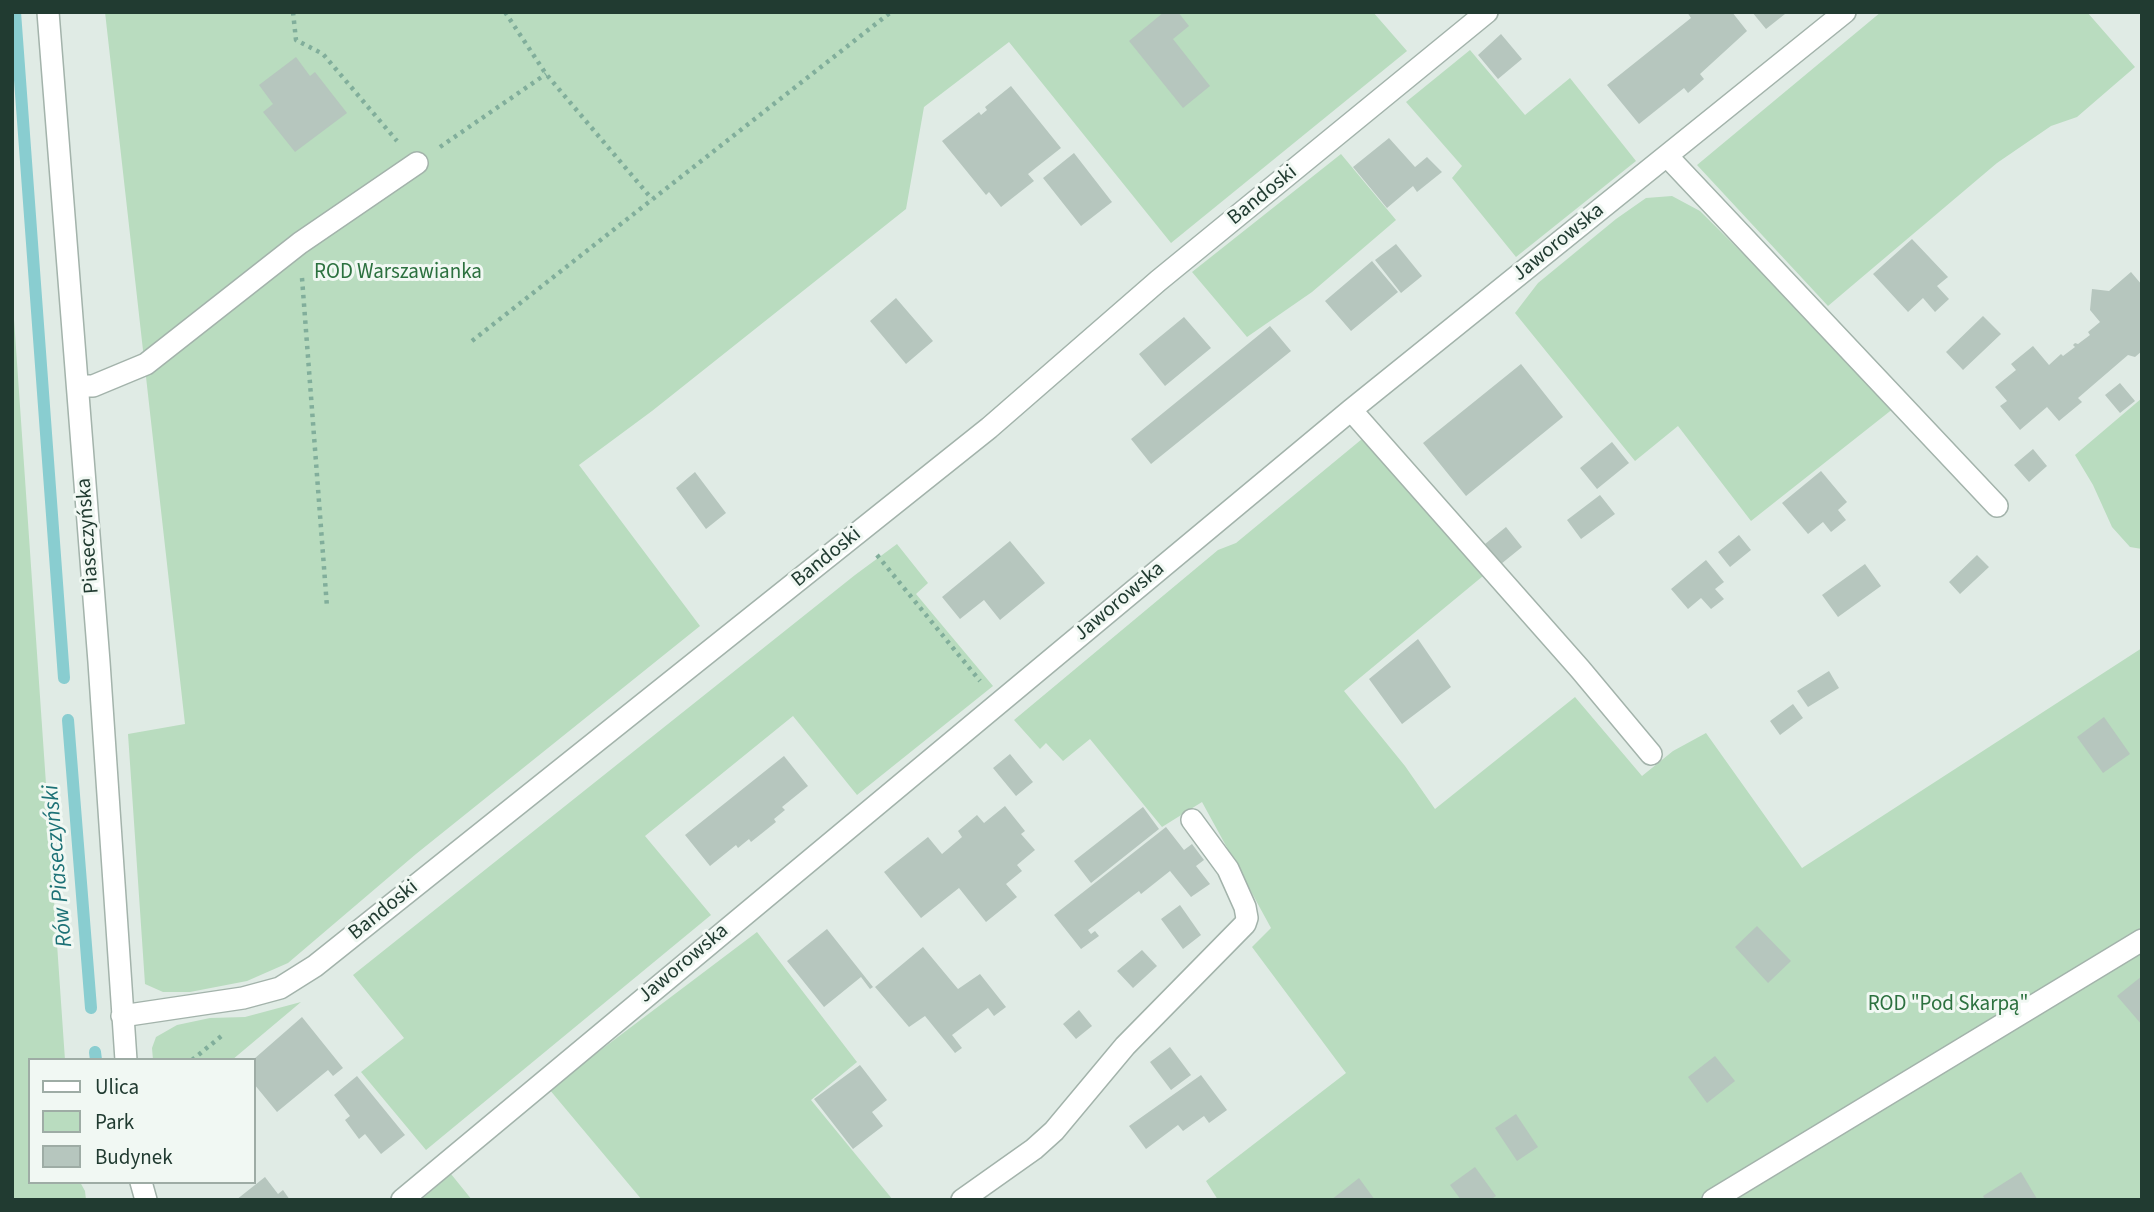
<!DOCTYPE html>
<meta charset="utf-8">
<style>
body{margin:0}
#map{position:relative;width:2154px;height:1212px;overflow:hidden;background:#e0ebe5;font-family:"Source Sans 3",sans-serif}
canvas{display:block}
.frame{position:absolute;inset:0;border:14px solid #213b31;pointer-events:none}
.legend{position:absolute;left:28px;top:1058px;width:228px;height:126px;box-sizing:border-box;background:#f1f8f3;border:2px solid #9eaca5;margin:0;padding:9px 12px;list-style:none;font-size:21px;color:#213b31}
.legend li{display:flex;align-items:center;gap:14px;height:35px}
.legend b{width:35px;border:2px solid #9eaca5}
</style>
<div id="map">
<canvas width="2154" height="1212"></canvas>
<div class="frame"></div>
<ul class="legend">
<li><b style="height:9px;background:#fff"></b>Ulica</li>
<li><b style="height:19px;background:#b9dcbf"></b>Park</li>
<li><b style="height:19px;background:#b6c6be"></b>Budynek</li>
</ul>
</div>
<script>
const ctx = document.querySelector('canvas').getContext('2d');
ctx.lineJoin = 'round';
function fill(path, color) {
  ctx.fillStyle = color;
  ctx.fill(path, 'evenodd');
}
function shape(rows) {
  const path = new Path2D();
  for (const r of rows) {
    path.moveTo(r[0], r[1]);
    for (let i = 2; i < r.length; i += 2) path.lineTo(r[i], r[i + 1]);
  }
  return path;
}
function trace(path, color, width, dash) {
  ctx.strokeStyle = color;
  ctx.lineWidth = width;
  ctx.lineCap = dash ? 'butt' : 'round';
  ctx.setLineDash(dash || []);
  ctx.stroke(path);
}
function label(font, color, halo, rows, align = 'center') {
  ctx.font = font + ' "Source Sans 3",sans-serif';
  ctx.lineWidth = 6;
  ctx.setLineDash([]);
  ctx.textBaseline = 'middle';
  ctx.strokeStyle = halo;
  ctx.fillStyle = color;
  for (const [text, x, y, turn = 0] of rows) {
    ctx.save();
    ctx.translate(x, y);
    ctx.rotate((+turn || 0) * Math.PI / 180);
    ctx.textAlign = isNaN(turn) ? turn : align;
    if (halo) ctx.strokeText(text, 0, 0);
    ctx.fillText(text, 0, 0);
    ctx.restore();
  }
}
const green = shape([
 [105,12,1373,12,1407,51,1171,243,1009,42,924,107,906,209,652,411,579,465,700,626,416,854,288,963,247,981,190,992,163,992,145,984,128,734,185,724],
 [1881,12,2087,12,2135,67,2077,117,2051,126,1997,163,1828,306,1697,165],
 [1470,50,1525,115,1570,78,1636,161,1516,257,1452,178,1462,166,1406,102],
 [1341,154,1396,220,1312,292,1247,337,1192,272],
 [1672,196,1700,211,1810,320,1894,408,1751,521,1678,426,1635,461,1515,313,1538,283,1616,219,1646,198],
 [12,290,65,1060,30,1060,30,1182,80,1182,85,1191,86,1200,12,1200],
 [2142,398,2142,549,2130,547,2112,527,2093,485,2075,455],
 [1362,439,1483,576,1344,691,1405,766,1435,809,1575,697,1642,776,1673,751,1706,733,1802,868,2142,648,2142,1200,1218,1200,1206,1181,1346,1073,1252,947,1271,928,1202,802,1162,827,1090,739,1063,761,1046,743,1040,749,1014,720,1218,550,1236,543],
 [897,544,928,583,916,594,993,686,857,795,793,716,645,836,711,915,426,1150,361,1072,404,1038,353,975,855,575],
 [757,932,857,1062,811,1100,893,1200,642,1200,549,1089],
 [301,1002,232,1060,153,1060,152,1048,156,1037,177,1025,210,1018,245,1017],
 [451,1174,472,1200,421,1200]
]);
const stream = shape([
 [15,12,64,678],
 [68,720,91,1008],
 [95,1052,96,1060]
]);
const building = shape([
 [1164,12,1178,12,1189,26,1173,39,1210,86,1183,108,1129,41],
 [1687,12,1732,12,1747,31,1700,74,1704,79,1688,93,1684,88,1639,124,1607,85,1691,18],
 [1752,12,1783,12,1785,14,1766,29],
 [1501,34,1522,59,1498,79,1478,55],
 [296,57,310,76,315,72,347,113,295,152,263,112,273,104,259,85],
 [1011,86,1061,148,1028,174,1034,181,1001,207,989,192,986,195,942,141,979,112,981,115,987,110,985,107],
 [1389,138,1415,167,1427,157,1442,172,1417,192,1413,186,1387,208,1353,167],
 [1074,153,1112,202,1081,226,1043,178],
 [1912,239,1948,277,1937,286,1949,299,1935,312,1923,298,1908,312,1873,274],
 [1396,244,1422,276,1401,293,1375,260],
 [1372,261,1398,292,1351,331,1325,301],
 [2131,272,2142,285,2142,351,2135,357,2128,355,2078,398,2082,402,2059,421,2047,407,2020,430,2000,406,2007,401,1995,387,2016,370,2011,364,2033,346,2049,365,2061,354,2063,356,2075,347,2073,345,2075,343,2078,344,2090,335,2088,332,2100,322,2090,310,2092,289,2109,291],
 [896,298,933,341,906,364,870,321],
 [1983,316,2001,334,1963,370,1946,352],
 [1184,317,1211,348,1165,386,1139,354],
 [1270,326,1291,351,1151,464,1131,439],
 [1521,364,1563,417,1466,496,1423,443],
 [2120,383,2135,401,2120,413,2105,395],
 [1612,442,1629,463,1597,489,1580,468],
 [2033,449,2047,466,2029,482,2014,465],
 [1821,471,1847,502,1838,510,1846,520,1831,532,1823,522,1808,534,1782,503],
 [695,472,726,513,706,529,676,488],
 [1600,495,1615,514,1581,539,1567,520],
 [1506,527,1522,547,1501,564,1485,544],
 [1739,535,1751,550,1730,567,1718,552],
 [1010,541,1045,583,1000,620,984,600,960,619,942,597],
 [1977,555,1989,567,1960,594,1949,582],
 [1706,560,1724,582,1715,589,1724,599,1711,609,1701,598,1688,609,1671,589],
 [1865,564,1881,586,1838,617,1822,595],
 [1418,639,1451,687,1402,724,1369,679],
 [1829,671,1839,688,1808,707,1797,691],
 [1793,704,1803,718,1780,735,1770,721],
 [2104,717,2130,754,2103,773,2077,737],
 [1010,754,1033,782,1016,796,993,768],
 [784,756,808,786,782,807,785,810,774,819,776,822,751,842,749,839,738,848,736,845,710,866,685,835],
 [1005,806,1025,831,1021,834,1035,850,1017,865,1022,871,1006,884,1017,897,986,922,959,888,921,918,884,872,928,837,942,854,962,837,958,831,977,815,984,823],
 [1143,807,1159,829,1091,883,1074,861],
 [1166,827,1184,850,1192,844,1204,860,1196,866,1210,884,1191,897,1170,871,1141,894,1139,891,1088,930,1091,934,1095,931,1099,936,1081,949,1054,915],
 [1180,905,1201,935,1183,949,1161,919],
 [1757,926,1791,961,1768,983,1735,947],
 [827,929,873,987,870,989,861,977,824,1007,787,961],
 [923,947,958,989,980,974,1006,1007,994,1016,988,1008,952,1035,962,1048,955,1053,925,1016,909,1027,875,987],
 [1142,950,1157,966,1133,988,1117,971],
 [2142,976,2142,1025,2117,996],
 [1079,1010,1092,1026,1076,1039,1063,1024],
 [302,1017,343,1068,333,1076,328,1070,277,1112,254,1084,254,1059],
 [1170,1047,1191,1075,1171,1090,1150,1062],
 [1715,1056,1735,1081,1707,1103,1688,1077],
 [860,1065,887,1100,872,1112,883,1126,853,1149,814,1099],
 [1201,1075,1227,1110,1209,1123,1204,1116,1183,1131,1178,1125,1146,1149,1129,1126],
 [357,1076,405,1135,381,1154,365,1134,359,1139,345,1120,350,1116,334,1095],
 [1516,1114,1538,1147,1517,1161,1495,1128],
 [1475,1167,1496,1196,1490,1200,1461,1200,1450,1185],
 [2021,1172,2037,1199,1985,1200,1983,1196],
 [265,1177,278,1194,283,1190,290,1200,236,1200],
 [1359,1178,1375,1200,1331,1200]
]);
const path = shape([
 [293,12,296,40,323,54,397,141],
 [505,12,546,74,652,199],
 [440,147,546,74],
 [302,278,327,607],
 [472,341,891,12],
 [877,555,980,681],
 [192,1060,224,1034]
]);
const minor = shape([
 [48,12,99,662,126,1060],
 [1667,156,1997,506],
 [78,386,93,386,146,364,300,243,417,163],
 [1351,410,1580,669,1651,754],
 [122,1016,243,998,280,988,315,966,989,428,1158,281,1487,12],
 [141,1182,146,1200],
 [402,1200,1351,410,1845,12],
 [962,1200,1034,1149,1054,1131,1125,1046,1245,924,1247,918,1245,907,1228,869,1192,820],
 [1713,1200,2142,940]
]);
const streetNames = [
 ["Bandoski",1263,196,-39],
 ["Jaworowska",1559,243,-39],
 ["Piaseczyńska",89,536,-94],
 ["Bandoski",827,558,-39],
 ["Jaworowska",1120,602,-40],
 ["Bandoski",384,911,-39],
 ["Jaworowska",684,964,-40]
];
const parkNames = [
 ["ROD Warszawianka",398,273],
 ["ROD \"Pod Skarpą\"",1948,1005]
];
const waterNames = [
 ["Rów Piaseczyński",59,866,-95]
];
fill(green, '#b9dcbf');
trace(stream, '#89cdd0', 12);
fill(building, '#b6c6be');
trace(minor, '#a3b3ab', 24);
trace(path, '#81ae9b', 4.5, [3.5, 5]);
trace(minor, '#fff', 21);
label('21px', '#213b31', '#f1f8f3', streetNames);
label('21px', '#2c713f', '#f1f8f3', parkNames);
label('italic 23px', '#1c7176', '#f1f8f3', waterNames);
</script>
